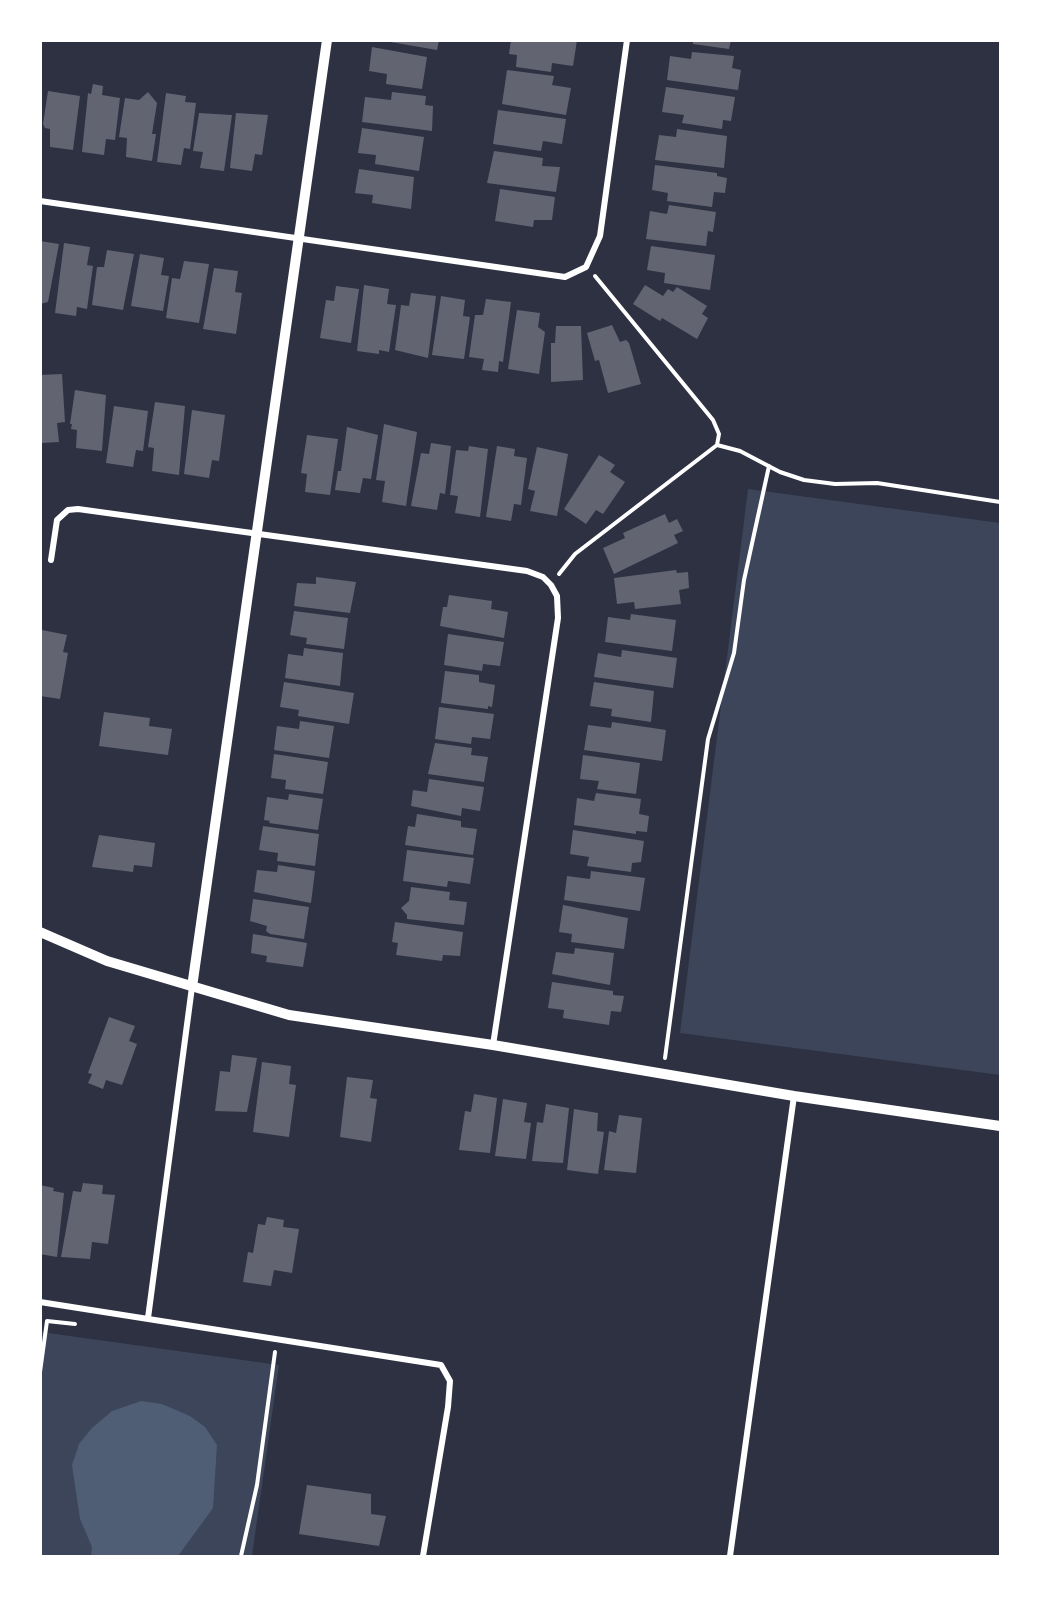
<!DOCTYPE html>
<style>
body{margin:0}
#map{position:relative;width:1041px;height:1597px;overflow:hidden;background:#2d3142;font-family:Signika,sans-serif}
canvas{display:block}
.frame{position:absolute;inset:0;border:42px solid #fff;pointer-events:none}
</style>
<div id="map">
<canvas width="1041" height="1597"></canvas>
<div class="frame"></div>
</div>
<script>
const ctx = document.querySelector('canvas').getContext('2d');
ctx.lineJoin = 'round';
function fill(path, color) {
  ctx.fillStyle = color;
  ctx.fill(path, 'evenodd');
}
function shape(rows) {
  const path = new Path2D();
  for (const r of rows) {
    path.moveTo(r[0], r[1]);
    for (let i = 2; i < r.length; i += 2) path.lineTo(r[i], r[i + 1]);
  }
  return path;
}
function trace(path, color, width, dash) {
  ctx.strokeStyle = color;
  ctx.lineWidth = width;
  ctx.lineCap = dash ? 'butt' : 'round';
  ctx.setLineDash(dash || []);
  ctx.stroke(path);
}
const green = shape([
 [748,489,1000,523,1000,1075,680,1033],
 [41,1332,279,1365,252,1556,41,1556]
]);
const water = shape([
 [141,1401,162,1404,190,1416,205,1427,217,1445,213,1508,178,1556,91,1556,92,1547,80,1519,72,1465,79,1444,92,1428,112,1411]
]);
const building = shape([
 [379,40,439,40,437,50],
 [511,40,577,40,573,66,552,63,551,72,516,67,517,55,509,54],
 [693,40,731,40,729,49,693,44],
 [372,47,427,57,422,89,386,84,387,74,369,71],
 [692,52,734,56,732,68,741,70,738,90,667,80,670,56,691,59],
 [507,70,554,76,552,85,571,88,566,115,502,104],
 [93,84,103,86,102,95,120,98,115,140,106,139,104,155,82,152,88,93,91,94],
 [666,87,735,97,731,121,723,120,722,129,682,123,684,115,662,112],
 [48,91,80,96,73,150,50,147,50,129,45,128,43,124],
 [148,92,157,103,152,134,156,134,152,161,126,157,127,138,119,137,125,98,139,100],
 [392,92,426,96,425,105,433,106,432,131,362,122,365,97,391,100],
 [166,93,186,96,185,102,196,103,190,149,184,148,181,165,157,162],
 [498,110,566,119,562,144,543,141,541,151,493,144],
 [199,113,232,115,224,171,200,168,203,152,193,151],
 [236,113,268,115,262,155,255,154,252,171,230,168],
 [362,128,424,137,419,171,375,164,376,155,358,153],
 [677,129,727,136,724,168,655,160,659,135,676,137],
 [494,151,543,158,542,166,560,167,556,192,487,183],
 [655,165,717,173,717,176,727,178,725,193,714,192,712,207,667,201,668,193,652,190],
 [359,169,414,177,411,209,372,203,373,195,355,193],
 [500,189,555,197,552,220,534,220,533,227,495,221],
 [669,205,716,212,713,232,708,231,706,246,646,239,650,211,667,214],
 [40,241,59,244,48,302,40,304],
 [64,243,90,247,87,265,93,266,87,309,77,307,76,316,55,313],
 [651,246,715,255,710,290,664,283,665,273,647,270],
 [107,250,134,254,123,310,92,305,97,267,104,267],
 [140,254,164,258,161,275,169,276,163,311,131,306],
 [184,261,209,264,199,323,166,318,172,278,180,279],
 [214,268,238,271,235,292,242,293,236,334,203,329],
 [364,285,389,289,387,304,396,305,389,352,379,350,379,354,357,351],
 [645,285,663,296,668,289,673,292,677,287,707,306,702,314,708,318,697,339,662,318,660,321,633,304],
 [336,286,359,289,351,343,320,338,326,300,334,301],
 [411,293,436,296,428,358,395,350,401,305,409,306],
 [441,296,465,300,463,316,470,317,464,359,432,355],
 [486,299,511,302,503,362,499,361,498,372,482,370,484,359,469,357,475,315,483,315],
 [517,310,540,313,538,327,545,332,539,374,508,369],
 [612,325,620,342,626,340,629,343,641,384,608,393,599,360,595,361,587,333],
 [556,326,581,326,583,380,551,382,551,343,555,343],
 [62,374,65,422,57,423,59,442,40,443,40,375],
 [75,390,106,395,102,451,76,448,77,430,71,429,72,424,70,424],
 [155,402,185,406,179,475,152,471,154,448,148,447],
 [114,406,148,411,143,451,136,450,133,467,106,463],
 [192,410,225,415,219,461,212,460,209,478,184,474],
 [384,424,417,432,406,506,382,502,385,481,376,480],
 [347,427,378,435,371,479,363,478,360,493,335,490,338,471,341,471],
 [307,435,338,439,330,495,305,492,307,474,301,473],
 [431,443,451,446,445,494,440,493,437,510,411,506,421,453,429,454],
 [469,446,488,449,480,517,455,513,458,496,450,495,456,450,468,451],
 [497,446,515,449,514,456,527,458,521,505,514,504,511,521,486,517],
 [537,447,568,454,557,516,530,511,535,491,528,489],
 [599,455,615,465,610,472,625,482,603,514,596,510,586,524,564,509],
 [665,514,669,523,677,519,683,531,674,535,678,543,614,574,603,548,625,538,623,533],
 [676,570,677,573,688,572,689,588,679,590,681,604,635,609,634,602,617,604,614,578],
 [316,577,356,582,350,613,294,606,297,583,316,584],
 [449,595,492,601,491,609,508,612,504,638,440,626,443,607,447,607],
 [294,611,348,618,344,649,306,644,307,638,290,635],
 [631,614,676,620,672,651,605,642,608,617,630,620],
 [42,630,67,635,63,652,68,653,60,699,40,696],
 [448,634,504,642,500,666,483,664,482,671,444,665],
 [304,648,343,653,340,686,285,678,288,654,303,656],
 [622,650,677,658,673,688,594,677,598,653,621,657],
 [445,671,479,675,479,682,495,685,492,707,488,706,488,709,441,703],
 [284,682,354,693,349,724,298,716,299,710,280,707],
 [594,682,654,691,651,722,611,716,612,709,590,706],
 [439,707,494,714,490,739,472,737,471,744,435,739],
 [104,712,150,718,149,726,172,729,168,755,99,746],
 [300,721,334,726,329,758,274,750,277,726,299,729],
 [612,722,666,730,662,761,584,750,588,725,611,728],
 [435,743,472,748,471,755,488,757,484,782,428,774],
 [274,754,328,762,323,794,285,789,286,780,271,778],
 [583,755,640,763,636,794,597,789,599,781,580,779],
 [429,779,484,787,480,811,462,808,461,816,411,806,413,790,427,792],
 [596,793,641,799,639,814,649,816,647,832,636,831,636,834,574,825,577,798,594,801],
 [289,794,323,799,318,830,269,823,270,821,264,820,267,797,288,800],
 [417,814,461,821,461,827,477,829,473,855,405,845,408,826,415,827],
 [263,826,319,834,315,866,277,861,278,853,259,850],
 [573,830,644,841,641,862,632,863,631,872,587,866,589,857,570,854],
 [99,835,155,843,152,867,134,865,133,872,92,867],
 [407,850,474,858,470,884,448,881,447,887,403,881],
 [278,865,315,871,311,903,254,892,257,870,277,872],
 [591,871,645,878,640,911,564,900,567,876,590,879],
 [411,887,450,892,449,900,467,902,464,925,407,919,407,915,401,908,409,901],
 [253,899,309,907,304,939,270,934,266,931,267,926,250,921],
 [563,905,628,918,624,949,571,942,572,934,559,932],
 [395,922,463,932,460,956,443,955,442,961,396,955,398,943,392,942],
 [253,934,307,943,303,967,266,962,267,956,251,953],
 [575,948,614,953,610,985,552,974,556,952,574,954],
 [552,982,613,991,613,995,624,996,621,1012,611,1011,609,1025,563,1018,564,1010,548,1008],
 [109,1017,135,1026,129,1041,137,1044,122,1085,106,1080,103,1089,88,1083,92,1074,88,1073],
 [232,1055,257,1058,247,1112,215,1111,220,1071,230,1072],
 [262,1062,291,1066,289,1084,296,1085,289,1137,253,1132],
 [347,1077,373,1080,370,1098,377,1099,371,1142,340,1137],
 [474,1094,497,1098,490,1153,459,1150,465,1111,471,1112],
 [503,1099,527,1103,524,1122,531,1123,526,1159,495,1156],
 [546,1104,569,1108,563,1163,532,1161,537,1122,543,1123],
 [574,1109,598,1113,597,1131,604,1132,598,1174,567,1170],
 [619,1115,642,1118,636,1173,604,1170,609,1131,616,1133],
 [83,1183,103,1185,102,1194,115,1195,108,1244,92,1242,90,1259,61,1257,73,1191,81,1192],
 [40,1185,54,1188,53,1191,64,1193,57,1257,40,1254],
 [267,1217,284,1220,283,1227,299,1229,292,1273,274,1270,271,1286,243,1282,248,1252,253,1253,258,1224,265,1225],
 [307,1485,371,1494,371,1514,386,1516,379,1546,299,1534]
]);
const path = shape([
 [595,276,713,420,719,434,717,445],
 [559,574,575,554,717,445,740,451,780,472,804,480,835,484,877,483,1000,502],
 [665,1058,708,739,734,653,744,580,769,466],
 [40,1372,47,1321,75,1324],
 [241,1556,257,1485,275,1352]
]);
const minor = shape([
 [40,201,565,277,586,267,600,236,627,40],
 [51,560,57,520,68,510,78,509,527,571,543,577,551,585,557,596,558,618,493,1045],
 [40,1302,441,1365,450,1381,448,1407,423,1556],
 [148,1318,192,987],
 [730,1556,794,1096]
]);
const tertiary = shape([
 [40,932,107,961,289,1015,493,1045,794,1096,1000,1126],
 [192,987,327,40]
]);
fill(green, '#3c4559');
fill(water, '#4f5d75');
fill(building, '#626471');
trace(path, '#fff', 4);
trace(minor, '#fff', 6);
trace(tertiary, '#fff', 10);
</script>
